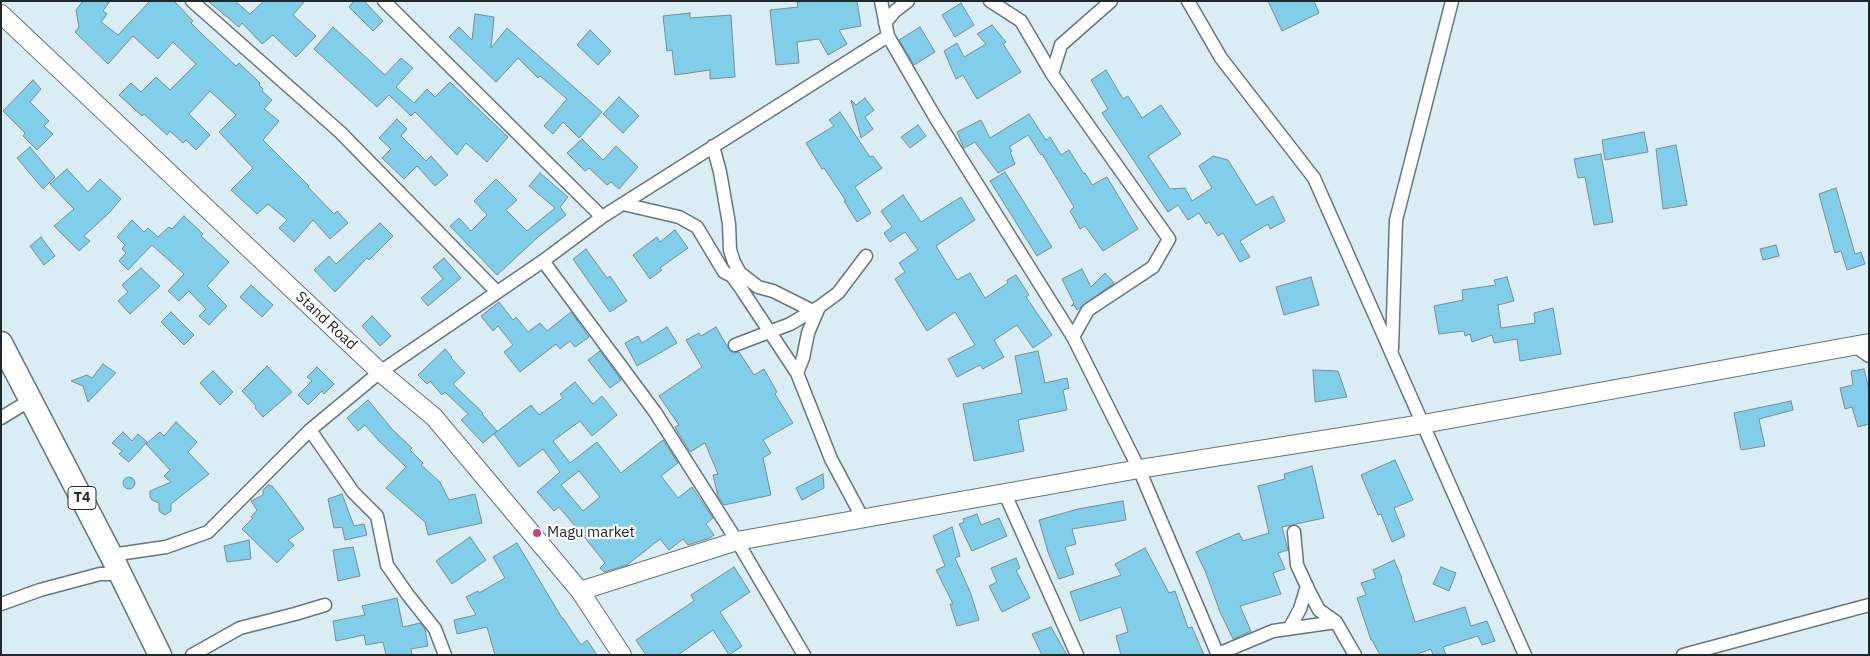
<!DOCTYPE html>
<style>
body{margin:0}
#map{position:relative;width:1870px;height:656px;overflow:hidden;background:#daecf4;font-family:"IBM Plex Sans",sans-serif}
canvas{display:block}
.frame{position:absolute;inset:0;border:2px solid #21282b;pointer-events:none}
</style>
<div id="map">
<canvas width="1870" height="656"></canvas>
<div class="frame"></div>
</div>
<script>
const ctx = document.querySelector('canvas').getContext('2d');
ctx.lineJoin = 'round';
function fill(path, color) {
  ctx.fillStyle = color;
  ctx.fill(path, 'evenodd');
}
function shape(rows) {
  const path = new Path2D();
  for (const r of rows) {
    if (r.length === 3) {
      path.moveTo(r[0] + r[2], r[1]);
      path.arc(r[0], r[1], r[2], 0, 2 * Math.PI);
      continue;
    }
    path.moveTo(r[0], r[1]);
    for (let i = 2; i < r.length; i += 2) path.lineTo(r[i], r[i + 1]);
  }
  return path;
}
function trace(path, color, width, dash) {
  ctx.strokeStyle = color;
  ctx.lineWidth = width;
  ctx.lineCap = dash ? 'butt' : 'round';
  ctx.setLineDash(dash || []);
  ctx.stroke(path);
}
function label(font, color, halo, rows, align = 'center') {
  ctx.font = font + ' "IBM Plex Sans",sans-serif';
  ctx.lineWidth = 4.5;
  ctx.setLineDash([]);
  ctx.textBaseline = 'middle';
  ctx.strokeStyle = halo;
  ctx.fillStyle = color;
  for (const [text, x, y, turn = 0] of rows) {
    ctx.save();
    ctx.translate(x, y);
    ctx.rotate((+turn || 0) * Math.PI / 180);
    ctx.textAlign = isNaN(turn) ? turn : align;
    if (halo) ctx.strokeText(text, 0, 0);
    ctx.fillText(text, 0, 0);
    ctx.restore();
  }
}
const building = shape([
 [83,1,110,1,103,11,107,14,101,22,118,35,150,1,174,1,193,21,191,23,202,34,236,66,239,63,260,83,259,85,263,89,262,91,272,100,264,109,279,121,263,140,309,186,308,187,334,214,337,211,348,223,330,239,313,220,294,242,279,228,287,220,268,204,257,214,231,190,253,168,219,132,236,115,210,91,189,114,210,135,196,150,186,140,183,143,170,131,167,135,144,114,142,116,119,95,131,83,141,92,156,77,170,90,196,64,173,42,158,59,133,36,108,64,75,32,79,27,76,10,83,1],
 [208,1,235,1,250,14,264,1,305,1,293,15,316,36,296,57,273,35,262,44,242,23,239,27,208,1],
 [354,1,364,1,383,21,373,31,349,7,354,1],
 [806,1,857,1,861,26,839,30,847,44,828,55,819,39,797,42,799,63,776,65,770,10,798,7,797,2,806,1],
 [1268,1,1314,1,1319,13,1282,31,1268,1],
 [961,3,974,25,955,37,942,15,961,3],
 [690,13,690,18,731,15,735,77,710,79,710,70,675,75,672,50,667,51,663,16,690,13],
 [475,14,494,17,491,48,507,28,602,112,579,138,563,122,553,134,544,126,567,99,540,76,538,78,518,58,496,82,449,37,459,27,472,40,475,14],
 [992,25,1006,42,1003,44,1021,72,977,99,963,75,956,79,944,51,957,43,964,57,986,44,977,34,992,25],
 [333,27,385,75,401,58,413,68,396,87,414,103,427,89,435,97,450,82,508,137,487,162,466,143,457,155,415,112,411,116,389,95,377,107,314,49,333,27],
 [920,27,935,52,914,65,899,40,920,27],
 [590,30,611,51,598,65,577,45,590,30],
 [1106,70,1123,99,1128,96,1142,118,1161,105,1181,134,1148,156,1170,189,1185,188,1192,201,1212,188,1199,166,1213,156,1228,160,1256,205,1273,196,1285,221,1270,229,1268,224,1240,241,1250,257,1240,262,1223,233,1218,236,1209,222,1206,224,1199,213,1188,220,1178,205,1168,212,1102,113,1108,109,1091,80,1106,70],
 [33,80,41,89,30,102,49,121,44,126,53,134,37,150,23,136,25,133,3,111,33,80],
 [619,97,639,116,623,133,603,114,619,97],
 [865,98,874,110,865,117,873,129,861,138,851,100,856,105,865,98],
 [840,112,870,157,873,156,882,168,855,187,871,213,857,222,844,201,846,201,824,168,822,169,806,143,834,126,829,120,840,112],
 [1029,114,1046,140,1050,137,1061,155,1069,150,1084,174,1085,173,1092,185,1107,177,1138,229,1103,251,1085,226,1080,229,1070,211,1074,207,1042,154,1041,155,1028,135,1009,147,1012,151,1010,152,1015,164,998,173,975,142,964,148,957,132,981,120,990,138,1029,114],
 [397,119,407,129,401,136,426,161,431,156,448,175,435,186,417,166,404,179,382,158,391,149,379,138,397,119],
 [918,125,926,136,910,148,901,137,918,125],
 [1644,132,1648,152,1605,160,1602,140,1644,132],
 [582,139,603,160,616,146,638,167,619,189,611,182,607,185,589,168,585,171,567,153,582,139],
 [1676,145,1687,205,1663,209,1656,149,1676,145],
 [30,147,55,177,43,189,17,158,30,147],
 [1601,154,1613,222,1594,225,1585,177,1578,178,1574,159,1601,154],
 [67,169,88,192,100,179,121,199,109,213,84,236,90,241,79,251,54,226,74,209,50,184,67,169],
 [1005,172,1052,247,1037,256,990,181,1005,172],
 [540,173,568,197,560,207,566,215,538,237,497,275,450,226,459,218,471,231,487,215,474,201,496,179,517,200,506,210,527,231,555,208,529,186,540,173],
 [1836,188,1855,254,1861,252,1865,264,1847,270,1841,251,1835,253,1819,194,1836,188],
 [903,195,921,222,961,197,975,220,936,246,957,280,970,273,985,298,1008,283,1007,280,1016,275,1029,295,1026,297,1052,335,1033,348,1017,325,994,340,1004,357,983,369,980,365,957,377,948,359,975,345,955,312,927,331,895,279,905,272,899,263,918,250,905,232,890,242,884,233,892,227,881,211,903,195],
 [184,216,203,234,201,236,229,262,207,286,227,306,209,325,199,316,206,309,189,291,179,301,168,291,184,274,152,245,128,270,119,261,126,253,122,249,125,245,117,237,132,220,144,232,148,228,158,237,169,227,172,229,184,216],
 [380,223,393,236,369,260,367,258,335,292,314,270,329,256,336,264,380,223],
 [675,230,688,248,660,268,662,270,650,279,633,255,657,237,660,242,675,230],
 [41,237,55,256,44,265,30,246,41,237],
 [1776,245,1779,256,1763,260,1760,249,1776,245],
 [586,249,607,278,610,276,627,301,610,312,573,259,586,249],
 [444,258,461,278,428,306,421,298,443,279,433,267,444,258],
 [141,268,160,286,130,314,118,301,128,292,122,285,141,268],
 [1082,269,1091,287,1105,273,1114,283,1077,310,1074,305,1071,306,1074,303,1062,279,1082,269],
 [1311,277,1319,305,1284,315,1276,287,1311,277],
 [1507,277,1514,301,1498,305,1501,328,1535,323,1534,313,1553,308,1561,354,1520,361,1517,339,1494,343,1492,335,1472,342,1470,334,1465,336,1464,331,1439,334,1434,306,1463,300,1462,290,1496,285,1494,280,1507,277],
 [251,285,273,305,262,317,240,297,251,285],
 [499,302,513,320,516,317,528,332,540,323,547,331,571,312,589,337,575,347,570,341,560,349,556,344,520,372,504,352,513,345,498,326,493,331,481,316,499,302],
 [171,312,194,335,184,345,161,322,171,312],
 [372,316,391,336,380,346,362,326,372,316],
 [667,327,677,343,637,366,625,343,638,336,642,343,667,327],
 [716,327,730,351,734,353,739,352,754,375,764,369,777,392,775,394,793,423,763,440,771,453,763,458,771,495,724,505,718,496,713,475,718,474,705,443,690,452,676,429,675,427,679,425,659,396,702,367,686,340,699,333,701,336,716,327],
 [445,349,452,357,451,358,465,373,453,384,483,413,482,414,497,431,483,443,461,420,468,414,445,392,442,395,430,381,427,384,418,375,445,349],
 [600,351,621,380,610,388,588,360,600,351],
 [1038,351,1045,383,1067,378,1069,388,1063,390,1067,410,1018,420,1024,451,974,461,963,404,1022,393,1015,356,1038,351],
 [103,364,116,373,88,402,83,386,71,381,87,375,92,378,103,364],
 [267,366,292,392,263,417,255,408,256,406,242,391,267,366],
 [317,367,334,384,324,394,322,391,308,405,298,395,312,381,307,377,317,367],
 [1864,369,1869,390,1869,424,1858,427,1852,407,1845,409,1840,388,1853,385,1851,371,1864,369],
 [1313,370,1338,371,1347,397,1315,402,1313,370],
 [213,371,233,392,220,405,200,383,213,371],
 [575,382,593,404,602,396,617,415,592,436,580,421,553,441,570,463,597,442,621,473,663,440,678,463,661,476,678,498,692,487,713,518,706,524,714,535,710,538,688,545,683,539,669,550,660,539,627,565,604,572,600,568,605,563,586,539,559,507,554,511,537,492,560,472,543,449,519,467,494,434,531,405,539,415,563,398,560,394,575,382],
 [579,471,600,497,583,511,561,485,579,471],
 [368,400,392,429,412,448,410,450,423,463,421,465,440,482,449,500,475,494,482,523,428,535,425,522,386,488,406,467,379,441,365,425,358,431,347,418,368,400],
 [1791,401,1793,410,1759,419,1765,446,1741,450,1734,413,1791,401],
 [176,422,197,442,188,452,209,474,171,504,171,511,165,515,159,511,159,503,152,500,150,497,150,491,171,482,164,476,170,470,146,444,160,432,164,436,176,422],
 [123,432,132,441,138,434,147,442,129,462,119,454,122,451,112,443,123,432],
 [1395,460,1413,500,1394,508,1405,536,1392,542,1381,514,1378,515,1361,475,1395,460],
 [1312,466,1324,518,1282,527,1288,550,1278,553,1285,569,1273,573,1281,594,1240,606,1251,631,1233,639,1220,612,1206,573,1196,552,1239,533,1243,541,1269,533,1258,486,1285,479,1284,474,1312,466],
 [823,474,824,488,802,500,796,488,823,474],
 [129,483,6],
 [268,485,272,486,281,497,304,529,288,540,294,545,277,563,242,529,253,518,251,517,257,510,251,501,263,495,263,490,268,485],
 [342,494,354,526,364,524,367,535,345,540,342,527,334,528,328,499,342,494],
 [1123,501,1126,520,1072,529,1076,544,1065,547,1074,574,1059,579,1048,552,1039,520,1078,509,1123,501],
 [977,514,981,525,999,518,1007,536,972,551,959,524,964,522,963,519,977,514],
 [952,527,960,556,955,558,971,594,979,620,957,626,950,604,953,604,936,570,945,566,933,536,952,527],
 [470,537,486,560,452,584,436,561,470,537],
 [249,540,251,559,227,562,224,546,249,540],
 [517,543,562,618,563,618,581,645,587,640,597,655,495,655,487,627,457,634,454,620,476,615,466,597,478,591,479,593,505,578,493,557,517,543],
 [353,547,360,576,338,581,333,550,353,547],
 [1145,548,1169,593,1175,591,1188,628,1192,627,1204,655,1121,655,1116,636,1128,632,1121,607,1080,621,1070,592,1121,575,1115,564,1145,548],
 [1016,558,1020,568,1016,570,1030,598,1002,612,989,586,997,582,991,568,1016,558],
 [1394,560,1402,578,1401,578,1415,622,1465,607,1471,626,1487,621,1495,641,1482,645,1478,636,1443,647,1446,655,1433,655,1431,649,1415,655,1380,655,1372,640,1371,640,1357,598,1366,595,1361,583,1376,578,1373,570,1394,560],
 [734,567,750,592,720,612,742,646,729,655,713,630,678,655,646,655,636,640,694,601,691,595,734,567],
 [1441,567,1456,573,1449,591,1433,584,1441,567],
 [397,598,403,627,420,623,425,629,428,646,411,649,412,655,386,655,383,642,366,645,364,635,336,641,333,621,365,615,362,606,397,598],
 [1051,627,1067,655,1042,655,1032,634,1051,627]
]);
const street = shape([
 [192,1,340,132,497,292],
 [384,1,602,217],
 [881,1,888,36,935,117,1073,337,1139,469,1218,655],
 [990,1,1021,21,1052,74,1169,239,1153,267,1088,310,1073,337],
 [1188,1,1221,58,1314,178,1525,655],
 [885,23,895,11,908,1],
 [1052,74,1061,45,1111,1],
 [713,146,720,172,729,224,730,250,734,262,740,273,758,287,773,291,813,311],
 [623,204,679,217,697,227,724,272,732,276,742,290,797,373,831,459,863,519],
 [543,261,655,412,737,541,804,655],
 [735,345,790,324,819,307,838,293,866,256],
 [1855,346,1869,356],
 [1392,349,1396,220,1452,1],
 [797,373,803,358,808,333,819,307],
 [1,418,32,399],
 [310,430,353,492,377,516,387,565,408,595,435,629,445,655],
 [1005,494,1077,655],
 [1294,532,1297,565,1309,591,1319,610,1336,622],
 [111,555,166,547,208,532,310,430,380,372,543,261,602,217,888,36],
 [1,604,40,590,100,574,120,574],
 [1289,629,1300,609,1307,586],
 [1218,654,1273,631,1336,622,1355,655],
 [192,655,240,628,295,614,325,605],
 [1683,655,1869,605]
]);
const secondary = shape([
 [1,14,380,372,434,417,580,591,622,655],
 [580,591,737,541,1139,469,1423,424,1869,343]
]);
const highway = shape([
 [1,343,111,555,160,655]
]);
const markers = [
 [537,533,5,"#c3428c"]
];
const shields = [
 [82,498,28]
];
const shieldNames = [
 ["T4",82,498]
];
const streetNames = [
 ["Stand Road",326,321,43]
];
const poiNames = [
 ["Magu market",547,533]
];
fill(building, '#81ceea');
trace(building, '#7b8d94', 1);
trace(street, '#65767d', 15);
trace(secondary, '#65767d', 20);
trace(highway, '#65767d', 25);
trace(street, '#fff', 12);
trace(secondary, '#fff', 18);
trace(highway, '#fff', 22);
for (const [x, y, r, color] of markers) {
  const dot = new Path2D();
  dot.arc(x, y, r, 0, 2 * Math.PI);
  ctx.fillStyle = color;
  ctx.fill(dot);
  trace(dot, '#fff', 2);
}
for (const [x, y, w] of shields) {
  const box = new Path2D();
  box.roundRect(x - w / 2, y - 11.5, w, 23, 4);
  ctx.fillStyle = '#fff';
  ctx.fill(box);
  trace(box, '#21282b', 1);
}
label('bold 14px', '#21282b', null, shieldNames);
label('15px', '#21282b', '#fff', streetNames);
label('15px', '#21282b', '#fff', poiNames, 'left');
</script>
